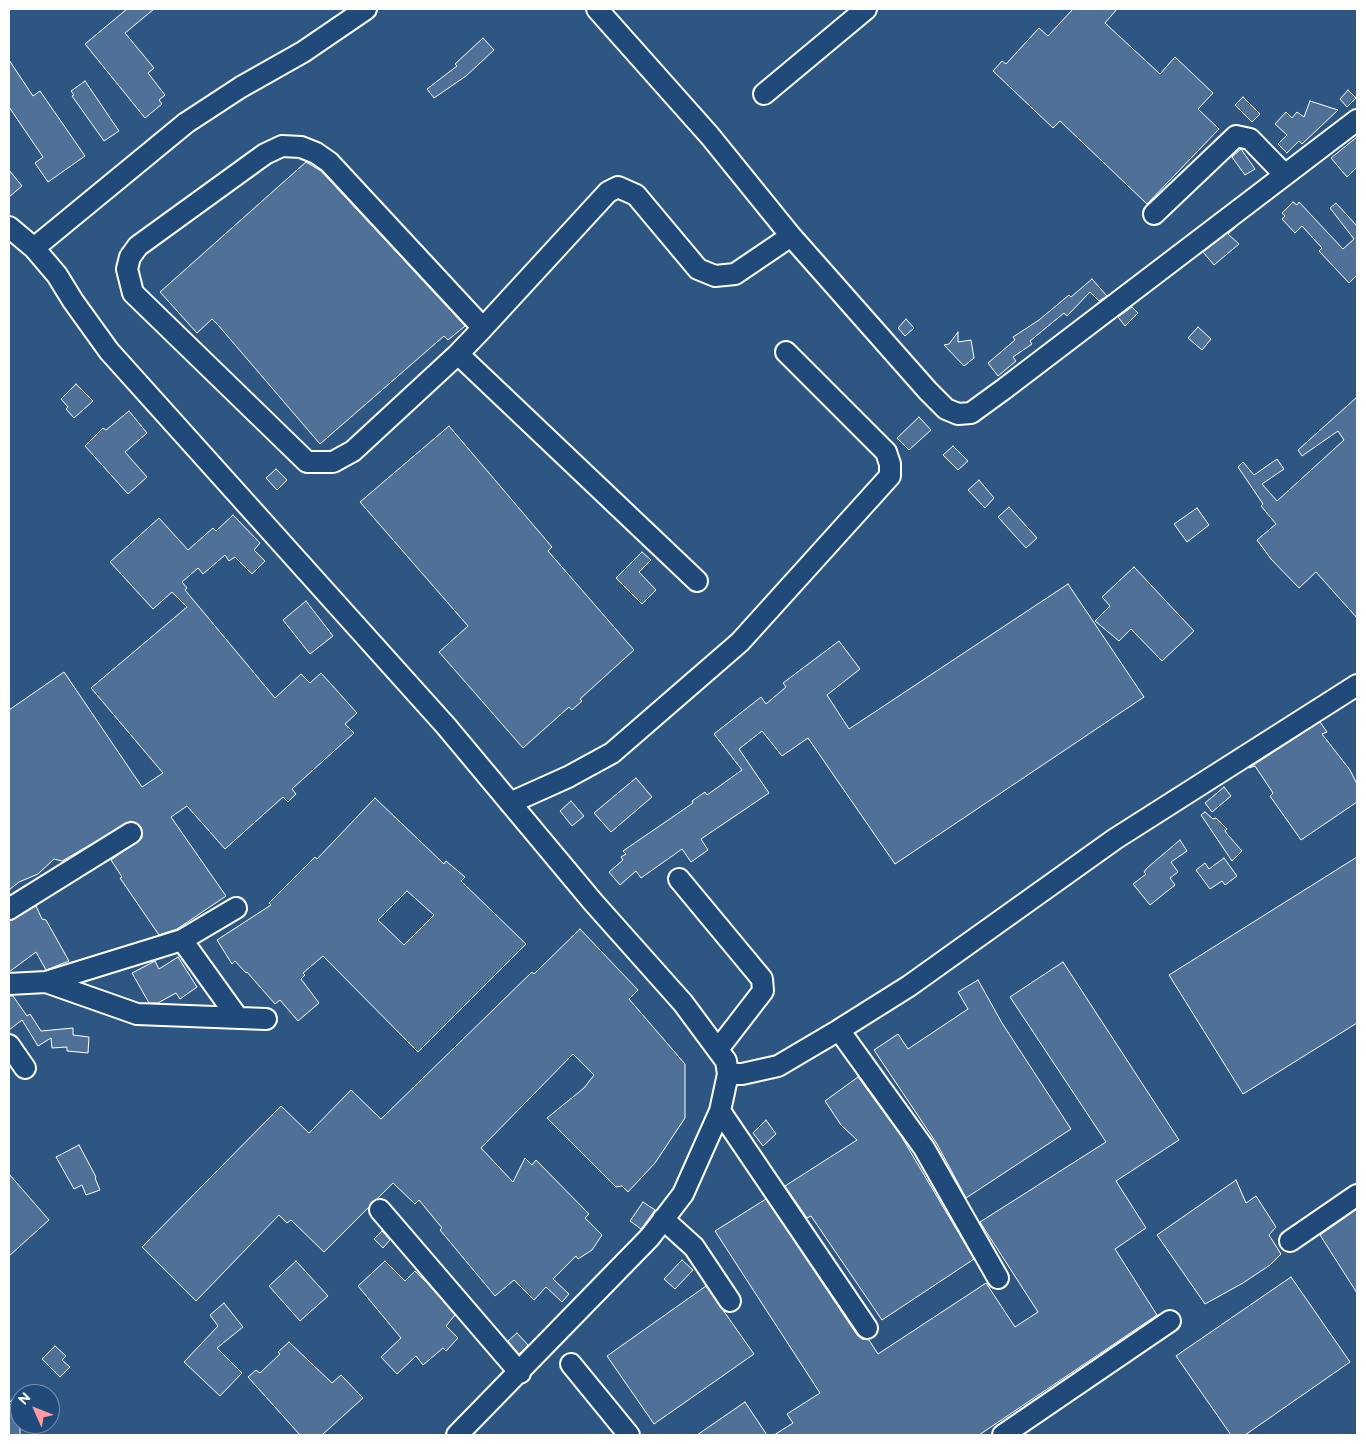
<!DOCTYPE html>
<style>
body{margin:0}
#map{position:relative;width:1366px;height:1444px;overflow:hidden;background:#1f4a7a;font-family:"Balsamiq Sans",sans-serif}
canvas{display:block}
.frame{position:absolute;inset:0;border:10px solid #fff;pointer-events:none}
.north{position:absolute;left:10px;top:1384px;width:50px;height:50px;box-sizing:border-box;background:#1f4a7a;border:1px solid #7992af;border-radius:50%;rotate:314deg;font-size:14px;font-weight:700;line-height:20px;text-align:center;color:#fff}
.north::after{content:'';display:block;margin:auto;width:18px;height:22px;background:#ff9aa2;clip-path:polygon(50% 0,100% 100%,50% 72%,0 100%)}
</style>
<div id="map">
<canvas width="1366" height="1444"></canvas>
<div class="frame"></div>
<div class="north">N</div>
</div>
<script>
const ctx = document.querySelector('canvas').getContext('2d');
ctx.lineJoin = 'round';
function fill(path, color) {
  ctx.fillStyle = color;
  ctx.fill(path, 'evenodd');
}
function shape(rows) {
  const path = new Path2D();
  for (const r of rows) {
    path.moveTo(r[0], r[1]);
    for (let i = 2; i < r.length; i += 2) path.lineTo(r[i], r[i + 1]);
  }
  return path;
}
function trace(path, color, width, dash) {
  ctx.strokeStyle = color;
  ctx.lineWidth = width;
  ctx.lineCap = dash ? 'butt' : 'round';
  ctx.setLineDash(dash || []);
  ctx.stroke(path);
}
const built = shape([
 [9,9,1357,9,1357,1435,9,1435],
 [20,1394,50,1394,50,1424,20,1424]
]);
const building = shape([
 [127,9,154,9,125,33,154,68,148,73,165,95,159,100,162,104,145,118,85,44,127,9],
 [1073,9,1117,9,1105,23,1160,74,1175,57,1213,93,1198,109,1219,129,1147,204,1060,121,1053,128,993,71,1002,61,1006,64,1039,28,1048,36,1073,9],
 [483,38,494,50,466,76,434,98,427,89,457,66,455,64,483,38],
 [9,60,33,96,40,91,85,156,48,182,35,163,43,157,9,107,9,60],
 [85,81,119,131,104,141,72,96,74,95,71,91,85,81],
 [1348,90,1356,98,1347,107,1340,99,1348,90],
 [1243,97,1260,114,1252,122,1235,105,1243,97],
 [1310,101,1338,110,1302,144,1299,141,1287,153,1278,144,1287,135,1275,124,1286,112,1292,118,1297,112,1304,117,1310,101],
 [1357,137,1357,167,1347,177,1331,158,1357,137],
 [1241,149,1255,169,1245,175,1232,157,1241,149],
 [306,162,321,171,465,326,448,340,444,336,320,444,218,325,212,319,197,333,160,292,306,162],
 [9,170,22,186,9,197,9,170],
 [1293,202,1297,205,1299,202,1343,249,1354,239,1330,208,1336,203,1357,226,1357,275,1349,283,1319,251,1322,248,1302,226,1295,233,1282,219,1285,216,1282,213,1293,202],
 [1238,225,1228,234,1239,244,1214,265,1203,252,1238,225],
 [1092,279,1107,296,1099,301,1090,292,1067,316,1064,313,1030,341,1032,344,1013,357,1016,361,998,376,988,363,1015,340,1013,337,1039,320,1069,295,1071,297,1092,279],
 [1132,307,1138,313,1125,326,1118,317,1132,307],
 [906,319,914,328,905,336,898,328,906,319],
 [1198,327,1211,339,1202,350,1188,338,1198,327],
 [958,332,958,342,971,340,974,358,964,366,944,345,949,344,958,332],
 [76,384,93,401,74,418,66,409,68,407,61,399,76,384],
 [1357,397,1357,618,1316,572,1299,588,1271,559,1257,540,1276,524,1261,506,1263,504,1238,467,1243,462,1254,475,1277,459,1284,469,1262,484,1277,501,1344,440,1338,431,1302,456,1298,450,1357,397],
 [129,411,147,433,125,452,147,477,128,494,85,446,103,428,106,430,129,411],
 [919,417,931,430,909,450,897,438,919,417],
 [449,426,552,547,548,551,634,650,580,699,582,701,572,710,569,707,523,748,439,652,468,626,360,502,449,426],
 [953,446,968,461,958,470,943,455,953,446],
 [276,469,287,480,277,490,266,478,276,469],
 [979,480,994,498,985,508,968,490,979,480],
 [1009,507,1037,538,1026,548,998,517,1009,507],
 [1197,508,1209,525,1187,542,1174,524,1197,508],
 [233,515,260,543,254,550,265,561,252,574,235,557,229,561,225,555,203,574,198,568,182,582,187,588,185,590,275,698,301,674,310,683,321,673,357,713,345,724,354,733,292,789,296,794,288,802,283,797,225,849,187,806,171,817,226,896,177,929,159,935,120,878,122,877,111,860,142,838,141,827,131,821,62,861,54,859,38,874,19,882,9,890,9,710,64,672,142,787,163,773,91,688,187,607,172,592,153,609,110,562,159,518,188,550,213,528,216,531,233,515],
 [642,552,651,560,639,572,656,590,642,604,616,578,642,552],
 [1134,567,1194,631,1162,661,1131,629,1119,641,1095,621,1110,606,1102,597,1134,567],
 [1068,584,1144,697,895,864,808,738,782,756,762,731,739,749,769,793,701,839,708,850,691,862,682,849,641,878,636,871,620,885,609,872,623,860,621,857,626,854,623,851,693,803,692,801,705,792,707,795,742,770,714,734,761,697,766,704,786,687,783,683,839,641,860,669,827,695,849,729,1068,584],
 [306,601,333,636,310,654,283,620,306,601],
 [1320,722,1327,732,1322,734,1350,770,1357,784,1357,802,1301,840,1270,796,1273,793,1255,766,1249,768,1320,722],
 [636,778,652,797,611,832,594,813,636,778],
 [1224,787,1231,796,1212,812,1205,803,1224,787],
 [375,798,444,864,446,861,465,877,461,881,526,944,418,1052,323,956,303,973,305,975,301,979,319,1003,298,1021,280,1000,275,1004,247,972,246,973,235,961,232,964,217,940,271,905,269,903,315,857,317,859,375,798],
 [407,891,434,915,404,945,378,920,407,891],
 [571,801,584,816,572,826,560,811,571,801],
 [1205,812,1213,819,1216,818,1227,829,1225,831,1228,835,1242,851,1232,861,1201,815,1205,812],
 [1180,840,1187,851,1171,862,1178,872,1170,878,1175,885,1150,905,1133,884,1146,874,1144,872,1147,868,1180,840],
 [1357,857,1357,1023,1243,1094,1169,975,1357,857],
 [1224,858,1237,876,1225,885,1222,881,1210,889,1196,870,1205,863,1209,869,1224,858],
 [36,906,42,919,46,920,69,961,46,970,36,952,9,972,9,921,36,906],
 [580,929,638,990,629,999,685,1064,685,1118,655,1163,628,1192,622,1186,616,1187,547,1118,584,1088,594,1075,573,1054,481,1148,513,1182,525,1158,532,1165,536,1160,589,1214,585,1218,602,1235,592,1250,578,1259,576,1256,553,1279,569,1294,562,1302,546,1287,534,1300,514,1280,495,1296,440,1230,442,1228,419,1200,415,1204,393,1183,324,1252,291,1220,287,1223,279,1215,196,1301,142,1247,281,1106,309,1133,351,1090,381,1119,532,972,534,974,580,929],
 [178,957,197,987,180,999,176,993,158,1003,149,1003,132,973,155,961,159,969,178,957],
 [1063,962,1179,1140,1116,1181,1146,1228,1115,1249,1157,1315,979,1435,774,1435,793,1423,787,1414,820,1393,715,1231,766,1199,857,1335,862,1339,869,1340,878,1354,986,1283,1015,1327,1038,1312,980,1222,1106,1142,1010,997,1063,962],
 [978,980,1002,1023,1071,1129,966,1198,937,1144,874,1050,898,1034,908,1049,968,1009,958,992,978,980],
 [9,996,13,996,27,1016,30,1014,41,1031,73,1028,73,1035,89,1037,88,1053,67,1051,67,1047,52,1048,51,1038,38,1046,22,1020,9,1030,9,996],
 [858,1077,901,1136,974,1259,882,1320,811,1216,807,1218,785,1186,857,1140,841,1125,825,1101,858,1077],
 [766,1120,776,1134,763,1146,753,1133,766,1120],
 [79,1145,96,1177,95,1178,100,1190,86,1195,82,1185,74,1189,56,1157,79,1145],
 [9,1174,49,1220,9,1256,9,1174],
 [1236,1180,1246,1203,1256,1196,1276,1227,1269,1235,1281,1254,1270,1265,1243,1283,1205,1304,1157,1235,1236,1180],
 [643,1202,655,1210,641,1229,630,1221,643,1202],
 [1357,1209,1357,1293,1320,1235,1357,1209],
 [382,1231,390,1240,383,1248,374,1239,382,1231],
 [682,1260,693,1270,675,1289,664,1279,682,1260],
 [296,1261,328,1296,300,1321,269,1286,296,1261],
 [385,1261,405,1281,415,1271,428,1284,455,1315,446,1326,458,1338,446,1351,443,1348,423,1365,416,1356,397,1374,381,1357,401,1338,358,1286,385,1261],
 [1291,1277,1350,1362,1245,1435,1231,1435,1176,1356,1291,1277],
 [706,1286,754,1354,654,1424,607,1356,706,1286],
 [224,1303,243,1327,217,1348,242,1373,220,1396,184,1362,218,1326,210,1315,224,1303],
 [517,1333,528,1345,519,1354,508,1341,517,1333],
 [289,1342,332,1383,341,1375,363,1398,322,1435,300,1435,248,1377,256,1370,260,1373,280,1354,278,1352,289,1342],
 [55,1346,66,1356,62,1360,70,1367,60,1377,42,1359,55,1346],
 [20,1391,20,1435,9,1435,9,1403,20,1391],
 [745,1402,767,1435,697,1435,745,1402]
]);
const minor = shape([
 [597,9,710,136,791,236,928,391,946,409,958,414,971,413,1004,389,1357,120],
 [764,94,866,9],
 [1154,214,1236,136,1250,139,1284,174],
 [9,227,34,248,57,275,73,301,109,351,446,726,593,902,683,1003,726,1061,728,1074,720,1111,683,1194,650,1237,457,1435],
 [34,248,186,123,241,87,303,52,366,9],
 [483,328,329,162,316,153,301,147,282,146,265,154,138,246,130,257,127,269,133,293,307,462,333,462,353,451,458,354,483,328,608,192,618,187,636,195,698,269,715,276,735,274,791,236],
 [458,354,697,581],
 [510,803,568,777,612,753,740,642,890,476,890,464,886,452,786,352],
 [679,879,762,979,763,991,719,1048],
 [9,909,131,833],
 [182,940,238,1018],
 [46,982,182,940,236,908],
 [9,984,46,982,137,1014,266,1019],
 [839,1030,924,1148,998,1278],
 [9,1045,25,1068],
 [728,1074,742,1074,778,1066,839,1030,909,986,1115,839,1357,685],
 [720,1111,867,1328],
 [380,1210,520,1373],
 [663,1219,694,1247,730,1301],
 [1290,1241,1357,1195],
 [571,1364,629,1435],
 [1003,1435,1170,1321]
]);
fill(built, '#2e5683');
fill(building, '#507197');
trace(building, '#fff', 1);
trace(minor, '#fff', 24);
trace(minor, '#1f4a7a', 20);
</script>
